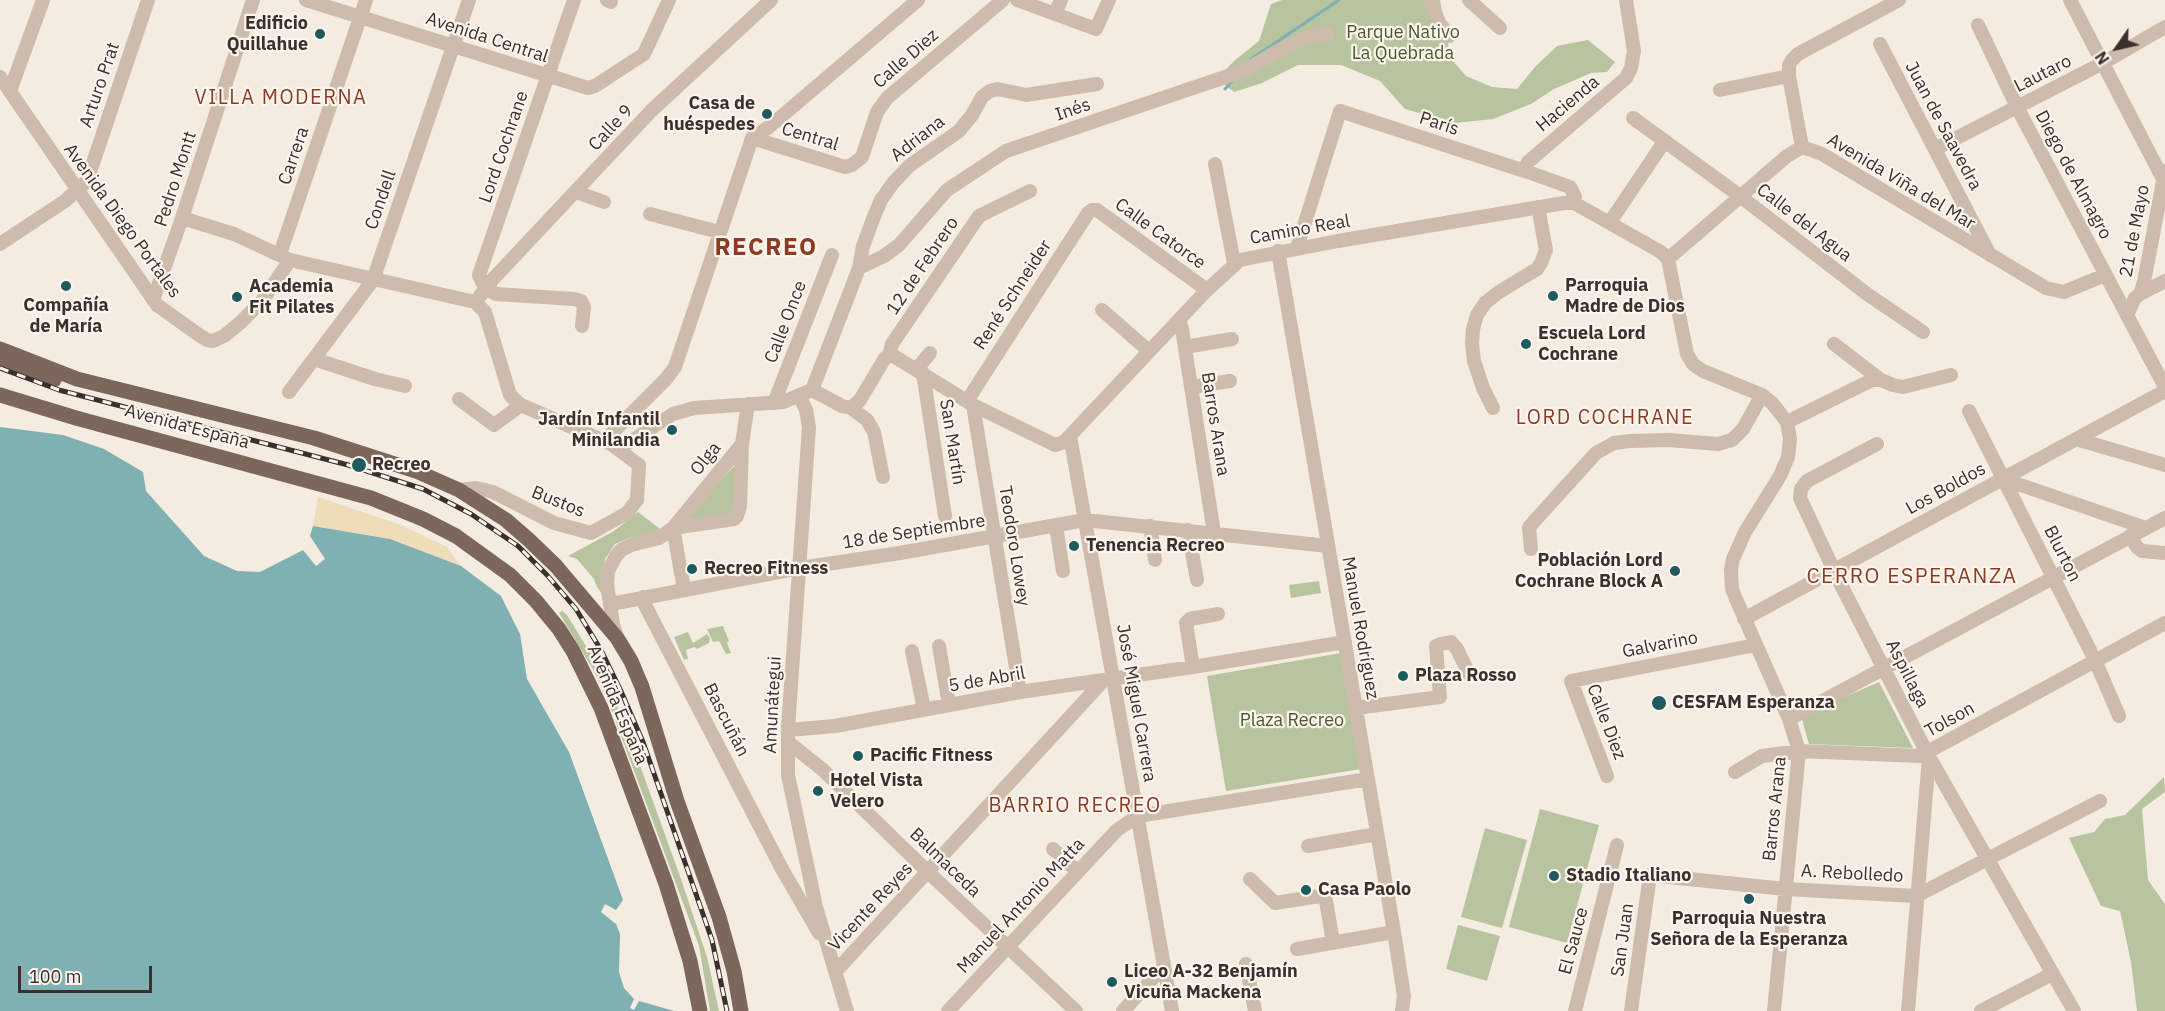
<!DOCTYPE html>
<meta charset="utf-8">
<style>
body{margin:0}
#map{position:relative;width:2165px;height:1011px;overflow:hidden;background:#f4ebe1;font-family:"IBM Plex Sans",sans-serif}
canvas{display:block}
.north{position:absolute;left:2087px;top:18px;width:60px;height:60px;-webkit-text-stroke:4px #fbf5ee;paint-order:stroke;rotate:236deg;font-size:16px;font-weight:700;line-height:24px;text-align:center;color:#3b302b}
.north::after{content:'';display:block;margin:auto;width:21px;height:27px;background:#3b302b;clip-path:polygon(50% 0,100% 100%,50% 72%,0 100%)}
.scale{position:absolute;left:18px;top:966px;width:134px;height:27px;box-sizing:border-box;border:3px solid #3b302b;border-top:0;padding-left:8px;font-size:18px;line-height:21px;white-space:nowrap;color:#3b302b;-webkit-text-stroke:4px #fbf5ee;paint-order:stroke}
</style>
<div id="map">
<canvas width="2165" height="1011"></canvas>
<div class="north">N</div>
<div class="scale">100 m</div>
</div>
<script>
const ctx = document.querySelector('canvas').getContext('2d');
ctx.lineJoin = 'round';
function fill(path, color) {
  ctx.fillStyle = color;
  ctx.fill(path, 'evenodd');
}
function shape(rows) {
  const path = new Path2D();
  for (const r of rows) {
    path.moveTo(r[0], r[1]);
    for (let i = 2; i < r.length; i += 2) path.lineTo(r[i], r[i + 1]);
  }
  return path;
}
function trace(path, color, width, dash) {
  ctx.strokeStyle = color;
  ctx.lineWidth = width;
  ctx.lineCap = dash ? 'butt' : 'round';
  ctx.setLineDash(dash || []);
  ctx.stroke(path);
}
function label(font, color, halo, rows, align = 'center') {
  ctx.font = font + ' "IBM Plex Sans",sans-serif';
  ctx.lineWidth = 4.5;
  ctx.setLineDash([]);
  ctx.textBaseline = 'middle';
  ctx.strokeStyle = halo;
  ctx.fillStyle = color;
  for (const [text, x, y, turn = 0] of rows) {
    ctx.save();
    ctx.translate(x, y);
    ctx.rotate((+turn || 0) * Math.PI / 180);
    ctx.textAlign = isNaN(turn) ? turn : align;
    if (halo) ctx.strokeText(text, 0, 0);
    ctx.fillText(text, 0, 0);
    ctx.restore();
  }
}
const green = shape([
 [1282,0,1440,0,1451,59,1466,76,1492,87,1517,89,1535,67,1557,46,1588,40,1615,62,1607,72,1591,73,1554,89,1531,104,1493,119,1455,123,1405,109,1380,81,1341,65,1298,65,1262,83,1234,92,1217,79,1234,61,1259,41,1271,4],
 [737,463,735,502,732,511,726,516,684,519],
 [638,512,660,529,652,534,629,538,615,544,605,559,602,594,597,587,594,579,577,559,568,556,614,531],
 [1319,581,1321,593,1291,598,1289,585],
 [562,611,567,615,603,674,625,724,681,879,707,957,719,1011,710,1011,699,946,610,706,594,671,559,613],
 [723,626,729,641,727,643,731,653,726,654,719,641,713,642,707,629],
 [688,632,693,643,707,634,710,638,709,643,697,649,695,647,686,650,688,659,684,660,674,637],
 [1341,653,1361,769,1226,791,1207,676],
 [1879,682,1913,748,1809,744,1801,716],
 [2164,777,2165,792,2142,809,2148,880,2165,904,2165,1011,2137,1011,2131,962,2120,911,2101,906,2069,838,2094,832,2105,819,2125,815],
 [1540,809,1599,825,1567,943,1509,927],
 [1485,828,1527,840,1502,928,1461,917],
 [1458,925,1500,936,1487,981,1446,969]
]);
const sand = shape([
 [318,497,401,525,447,547,461,566,390,539,313,526]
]);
const water = shape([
 [0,427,63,435,104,449,143,472,146,491,204,556,237,571,260,572,303,550,316,566,325,559,310,536,313,526,390,539,461,566,501,596,520,634,527,679,569,752,623,900,616,910,605,904,601,912,616,924,620,934,619,972,624,988,634,999,630,1008,634,1010,639,1001,674,1011,0,1011]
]);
const stream = shape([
 [1251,59,1339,0],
 [1225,89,1233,80]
]);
const minor = shape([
 [306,0,588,88,595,86,644,54,669,0],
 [574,0,479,275,485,288,496,294,574,299,581,301,584,307,582,326],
 [607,0,611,2],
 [1017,0,1096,29,1109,0],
 [1430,0,1439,22,1449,36],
 [1469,0,1500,28],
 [2070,0,2163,179,2165,178],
 [1055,14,1061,0],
 [1978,25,2017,107,2165,387],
 [1880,44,1990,255],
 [0,77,157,305,199,335,207,340,213,341,224,336,240,323,262,301,290,260],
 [1720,90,1789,76],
 [10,91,43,0],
 [1633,118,1740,196,1867,294,1923,332],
 [752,138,845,167,852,165,862,157,877,112,887,98,1003,0],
 [1802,147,1789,76,1789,65,1792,60,1798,54,1899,0],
 [1935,149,2103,63,2165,27],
 [1215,164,1234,263],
 [576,192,604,202],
 [1574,203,1575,197,1570,187,1528,172,1526,166,1528,162,1626,78,1631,68,1634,51,1626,0],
 [650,214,719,232],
 [182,218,234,234,290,260,475,302,485,312,510,395,514,399,521,405,611,444,621,445,630,442,673,414,694,408,783,402,812,390,842,406,851,408,860,400,885,358,892,355,973,405,1055,445,1064,442,1207,290,1240,260,1338,241,1564,203,1574,203,1661,252,1668,259,1687,354,1693,364,1703,371,1762,395,1772,403,1787,422],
 [1610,222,1664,142],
 [0,244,65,201,87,181,148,0],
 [1297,248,1340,111,1528,172],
 [1278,251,1394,932,1404,996,1402,1011],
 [280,254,366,0],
 [1668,259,1787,156,1802,147,1822,154,2046,288,2064,292,2105,275],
 [859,268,884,256,899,245,947,190,1006,151,1246,70,1276,52,1305,38,1327,34],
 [2140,294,2165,281],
 [480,296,493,279,651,111,771,0],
 [153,300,182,218,253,0],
 [1102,310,1149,351],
 [2127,315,2135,298,2140,294,2144,282,2165,171],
 [1179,320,1182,329,1214,533],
 [1834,344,1881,380],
 [1185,347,1232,339],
 [889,356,892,344,979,216,1030,191],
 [314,359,375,379,405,386],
 [917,369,930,353],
 [923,373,945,516],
 [1191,387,1230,381],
 [812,390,859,268,863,246,873,219,881,200,893,183,909,166,959,131,972,115,982,97,990,91,998,89,1026,95,1097,84],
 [289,392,373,280,469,0],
 [799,395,806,410,809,427,788,728,788,775,816,907,847,1011],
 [459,399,494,425,521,405],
 [967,401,1088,213,1092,210,1097,210,1207,290],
 [774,403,832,255],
 [973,405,1020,692],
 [851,408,867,420,874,432,883,477],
 [1493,408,1483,388,1474,361,1472,344,1473,329,1477,315,1485,303,1499,292,1537,269,1541,263,1546,250,1538,207],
 [1969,411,2095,660,2119,716],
 [1787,422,1872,380,1881,380,1893,385,1903,387,1951,375],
 [1070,436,1172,1011],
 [2076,439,2165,465],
 [604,441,666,379,675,367,752,138,769,127,918,0],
 [1877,444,1807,481,1801,489,1800,498,1837,577,1927,753,2074,1011],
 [2003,479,2146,528],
 [459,490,476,488,493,492,554,523,591,533,627,513,637,500,639,465,611,444],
 [1056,526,1063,571],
 [1150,526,1155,560],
 [1188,530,1197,580],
 [2130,536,2137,547,2142,551,2165,553],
 [1531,549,1529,527,1596,453,1614,443,1630,441,1669,440,1718,444,1732,440,1743,429,1762,395],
 [684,589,673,528,734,519,737,516,740,506,742,444],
 [643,597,645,605,782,869,819,933],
 [611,604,800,568,900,553,1085,520,1328,546],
 [1744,619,2165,391],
 [617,638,613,624,607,584,608,571,616,556,621,550,631,545,659,538,673,528,742,444,748,404],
 [939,646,949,705],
 [912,651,924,709],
 [1193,667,1186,623,1190,619,1218,614],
 [1356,708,1440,697,1436,646,1441,644,1451,642,1457,649,1469,674],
 [1789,719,2165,518],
 [788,730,835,726,1020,692,1193,667,1345,642],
 [788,742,823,770,928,872,1076,1011],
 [1735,772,1762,756,1799,751,1920,756,2165,623],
 [1607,776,1571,681,1756,645],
 [1308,846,1377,834],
 [1053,849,1078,872],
 [1250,879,1275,903,1320,896,1324,897,1326,901,1333,942],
 [1297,949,1394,932],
 [1246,964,1255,1011],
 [836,971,1103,681],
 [948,1011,1117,830,1138,816,1368,779],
 [1123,1011,1164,966],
 [1575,1011,1617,845],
 [1631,1011,1650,875,1785,889,1916,896,2100,801],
 [1774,1011,1799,751,1789,719,1736,599,1732,589,1731,569,1733,559,1745,532,1780,476,1788,457,1790,439,1787,422],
 [1908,1011,1929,757],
 [1981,1011,2052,974]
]);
const major = shape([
 [0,349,77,379,314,438,416,471,459,490,506,520,529,540,556,566,617,638,631,661,642,687,677,801,719,917,734,971,741,1011],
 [0,362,35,375,54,380],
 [0,395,76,418,371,498,423,519,456,536,510,575,536,601,559,629,573,651,601,708,666,884,690,961,700,1011]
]);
const rail = shape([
 [0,368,59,390,348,465,423,489,471,514,518,546,547,575,576,609,601,650,620,689,643,742,712,940,727,1011]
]);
const markers = [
 [320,34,6,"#1f5a5e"],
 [767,114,6,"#1f5a5e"],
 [66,286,6,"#1f5a5e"],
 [1553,296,6,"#1f5a5e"],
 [237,297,6,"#1f5a5e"],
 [1526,344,6,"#1f5a5e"],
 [672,430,6,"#1f5a5e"],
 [359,465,8,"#1f5a5e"],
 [1074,546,6,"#1f5a5e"],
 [692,569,6,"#1f5a5e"],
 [1675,571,6,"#1f5a5e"],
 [1403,676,6,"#1f5a5e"],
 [1659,703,8,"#1f5a5e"],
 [858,756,6,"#1f5a5e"],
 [818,791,6,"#1f5a5e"],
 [1554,876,6,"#1f5a5e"],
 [1306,890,6,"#1f5a5e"],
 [1749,899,6,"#1f5a5e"],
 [1112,982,6,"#1f5a5e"]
];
const poiNames = [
 ["Edificio",308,24,"right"],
 ["Quillahue",308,45,"right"],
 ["Casa de",755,104,"right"],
 ["huéspedes",755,125,"right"],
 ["Parroquia",1565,286],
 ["Madre de Dios",1565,307],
 ["Academia",249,287],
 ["Fit Pilates",249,308],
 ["Compañía",66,306,"center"],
 ["de María",66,327,"center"],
 ["Escuela Lord",1538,334],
 ["Cochrane",1538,355],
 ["Jardín Infantil",660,420,"right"],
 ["Minilandia",660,441,"right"],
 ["Recreo",372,465],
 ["Tenencia Recreo",1086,546],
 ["Población Lord",1663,561,"right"],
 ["Cochrane Block A",1663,582,"right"],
 ["Recreo Fitness",704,569],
 ["Plaza Rosso",1415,676],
 ["CESFAM Esperanza",1672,703],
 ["Pacific Fitness",870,756],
 ["Hotel Vista",830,781],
 ["Velero",830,802],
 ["Stadio Italiano",1566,876],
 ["Casa Paolo",1318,890],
 ["Parroquia Nuestra",1749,919,"center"],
 ["Señora de la Esperanza",1749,940,"center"],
 ["Liceo A-32 Benjamín",1124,972],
 ["Vicuña Mackena",1124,993]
];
const parkNames = [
 ["Parque Nativo",1403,33],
 ["La Quebrada",1403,54],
 ["Plaza Recreo",1292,721]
];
const streetNames = [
 ["Avenida Central",487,38,18],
 ["Calle Diez",906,59,-41],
 ["Lautaro",2043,74,-27],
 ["Arturo Prat",100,85,-71],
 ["Hacienda",1568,104,-40],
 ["Inés",1073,110,-19],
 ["París",1439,124,18],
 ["Juan de Saavedra",1943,126,62],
 ["Calle 9",611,128,-47],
 ["Central",810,137,17],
 ["Adriana",918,139,-38],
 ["Lord Cochrane",504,147,-71],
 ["Carrera",294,156,-71],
 ["Diego de Almagro",2073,175,62],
 ["Pedro Montt",176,179,-72],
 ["Avenida Viña del Mar",1901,182,31],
 ["Condell",381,200,-71],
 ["Avenida Diego Portales",122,221,54],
 ["Calle del Agua",1804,223,38],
 ["Camino Real",1300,230,-10],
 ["21 de Mayo",2135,231,-79],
 ["Calle Catorce",1160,234,36],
 ["12 de Febrero",923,266,-56],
 ["René Schneider",1013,295,-57],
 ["Calle Once",786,322,-69],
 ["Barros Arana",1215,424,81],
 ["Avenida España",187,427,15],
 ["San Martín",952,442,81],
 ["Olga",706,459,-51],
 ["Los Boldos",1946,489,-29],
 ["Bustos",558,502,22],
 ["18 de Septiembre",914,532,-9],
 ["Teodoro Lowey",1014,546,81],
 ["Blurton",2062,554,63],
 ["Manuel Rodríguez",1360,628,80],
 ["Galvarino",1660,645,-11],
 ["Aspillaga",1907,674,63],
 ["5 de Abril",987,680,-10],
 ["José Miguel Carrera",1136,703,80],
 ["Avenida España",617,705,67],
 ["Amunátegui",773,705,-87],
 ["Bascuñán",726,720,63],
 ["Tolson",1950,720,-29],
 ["Calle Diez",1606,722,69],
 ["Barros Arana",1775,809,-84],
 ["Balmaceda",945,863,44],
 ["A. Rebolledo",1852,874,3],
 ["Manuel Antonio Matta",1021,906,-47],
 ["Vicente Reyes",871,907,-47],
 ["San Juan",1623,940,-82],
 ["El Sauce",1574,941,-75]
];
const neighbourhoodNames = [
 ["VILLA MODERNA",281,98],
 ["LORD COCHRANE",1605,418],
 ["BARRIO RECREO",1075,806]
];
const quarterNames = [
 ["CERRO ESPERANZA",1912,577]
];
const districtNames = [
 ["RECREO",766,248]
];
fill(green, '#b8c4a0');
fill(sand, '#efdcb8');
fill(water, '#7fb0b2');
trace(stream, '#7fb0b2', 3);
trace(minor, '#cdbbac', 14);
trace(major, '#7d675c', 15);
trace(rail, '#3b302b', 5);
trace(rail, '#fbf5ee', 3, [9]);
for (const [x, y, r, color] of markers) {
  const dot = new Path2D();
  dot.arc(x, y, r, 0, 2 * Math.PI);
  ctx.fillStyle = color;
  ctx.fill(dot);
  trace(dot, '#fbf5ee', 2);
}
label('bold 18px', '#3b302b', '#fbf5ee', poiNames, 'left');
label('18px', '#4a5a2e', '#fbf5ee', parkNames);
label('18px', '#3b302b', '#fbf5ee', streetNames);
ctx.letterSpacing = '1.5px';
label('20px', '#8c3b22', '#fbf5ee', neighbourhoodNames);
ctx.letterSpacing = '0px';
ctx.letterSpacing = '1.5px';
label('21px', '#8c3b22', '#fbf5ee', quarterNames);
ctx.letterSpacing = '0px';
ctx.letterSpacing = '1.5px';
label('bold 24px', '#8c3b22', '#fbf5ee', districtNames);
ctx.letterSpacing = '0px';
</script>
